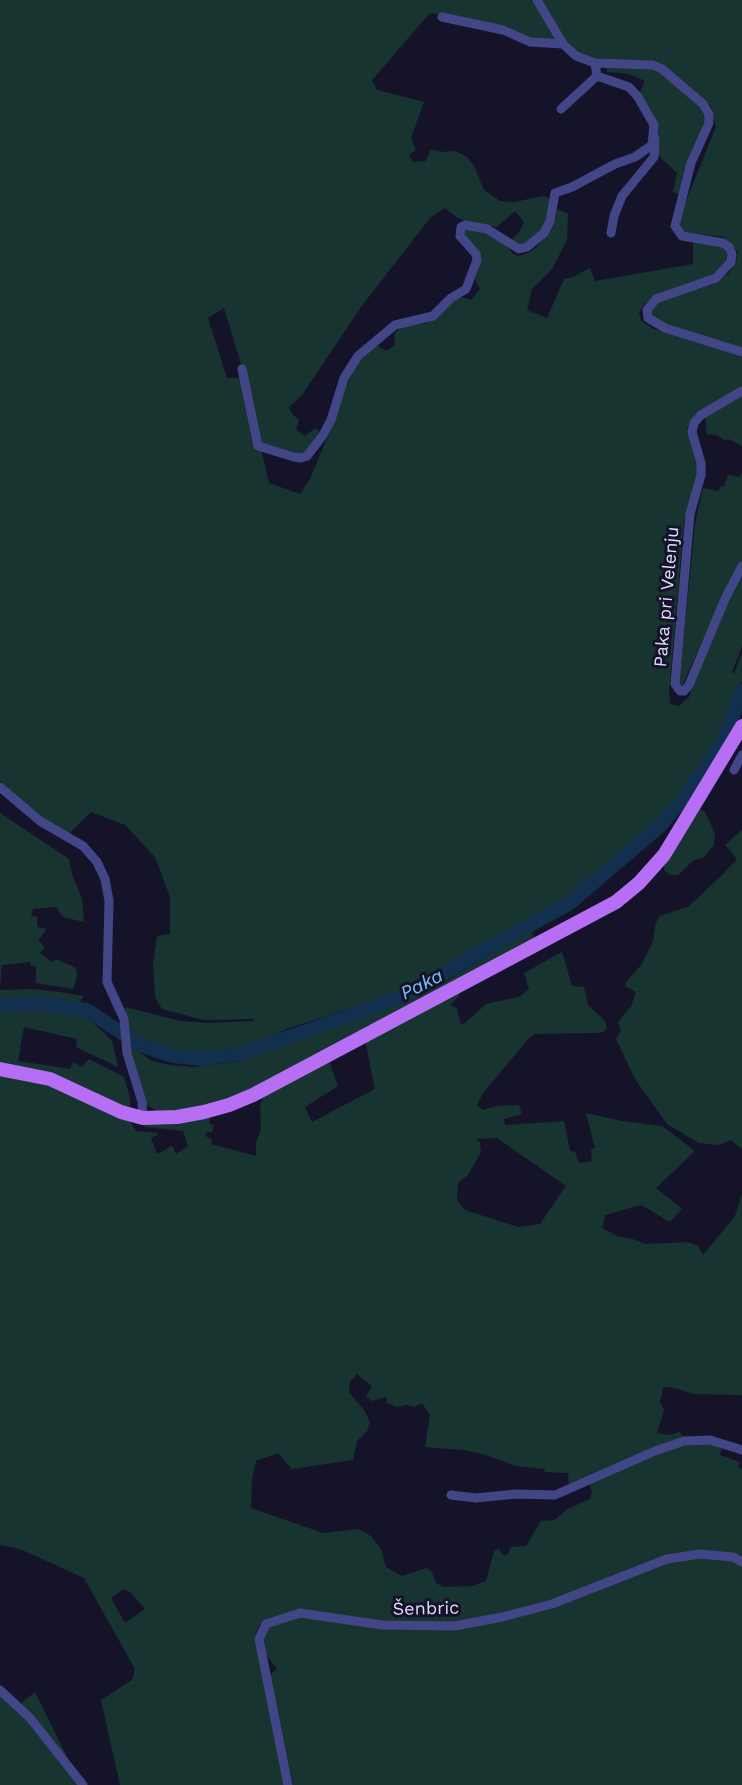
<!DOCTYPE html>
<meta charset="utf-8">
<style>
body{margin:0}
canvas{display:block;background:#15132a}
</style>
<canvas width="742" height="1785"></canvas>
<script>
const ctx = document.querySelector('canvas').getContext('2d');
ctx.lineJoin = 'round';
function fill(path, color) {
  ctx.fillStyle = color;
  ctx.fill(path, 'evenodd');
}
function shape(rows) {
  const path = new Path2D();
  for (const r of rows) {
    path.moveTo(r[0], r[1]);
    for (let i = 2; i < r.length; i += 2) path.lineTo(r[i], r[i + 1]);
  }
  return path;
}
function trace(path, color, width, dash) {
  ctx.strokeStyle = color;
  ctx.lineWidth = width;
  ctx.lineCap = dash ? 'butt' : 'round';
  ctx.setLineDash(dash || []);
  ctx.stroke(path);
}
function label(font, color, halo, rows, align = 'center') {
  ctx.font = font + ' "Work Sans",sans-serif';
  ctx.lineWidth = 6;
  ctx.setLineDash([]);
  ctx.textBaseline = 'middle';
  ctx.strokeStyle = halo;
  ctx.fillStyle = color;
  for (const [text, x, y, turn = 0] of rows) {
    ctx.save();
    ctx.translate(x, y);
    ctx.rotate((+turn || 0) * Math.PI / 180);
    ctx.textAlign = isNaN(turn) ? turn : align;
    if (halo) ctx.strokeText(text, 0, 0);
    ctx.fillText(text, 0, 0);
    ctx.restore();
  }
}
const green = shape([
 [0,0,533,0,558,42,543,42,433,13,429,14,372,80,377,90,424,102,411,138,416,150,409,155,413,162,426,161,431,149,441,152,455,151,467,157,474,166,484,190,500,201,515,202,543,196,549,198,551,203,545,226,535,239,522,247,511,241,520,231,524,222,515,211,497,227,471,223,456,217,445,208,430,218,361,307,302,395,289,407,292,414,299,420,296,430,305,436,315,428,319,431,305,455,260,443,245,377,224,308,208,318,227,378,242,378,252,441,262,453,269,483,300,494,310,479,337,414,346,385,356,366,368,351,376,345,386,351,394,346,395,333,406,324,424,324,436,319,451,302,461,297,471,300,480,289,475,280,482,258,463,236,465,228,492,234,506,245,513,254,519,256,528,253,537,247,548,233,555,221,557,209,568,214,567,240,552,269,532,289,527,310,547,318,564,279,573,277,590,268,595,281,693,264,693,243,710,243,723,247,727,252,727,260,723,269,704,279,655,296,645,304,639,312,641,321,654,329,731,351,742,357,742,387,699,413,687,428,699,470,684,521,669,692,670,704,679,706,689,697,705,654,742,571,742,646,732,672,734,674,742,653,742,681,721,738,704,767,659,823,588,881,571,898,500,936,441,974,409,989,289,1028,235,1053,231,1049,213,1054,177,1053,156,1046,128,1033,125,1007,180,1021,207,1023,254,1021,253,1019,204,1020,162,1009,155,997,153,966,157,936,170,934,170,897,155,857,125,825,91,812,69,834,47,822,0,781],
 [540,0,742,0,742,348,654,320,649,315,650,307,661,301,714,284,729,273,736,262,738,252,723,237,680,232,677,223,716,127,711,106,659,64,647,60,599,61,572,51],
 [606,67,656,68,701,106,706,115,705,126,681,195,673,192,677,173,657,154,659,142,657,124,639,94,645,81,629,74,607,72],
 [742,395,742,446,729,439,726,441,716,435,707,434,705,416],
 [742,473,742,560,727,587,682,686,679,685,695,524,703,488,718,491,721,486,724,487,728,475,740,477],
 [700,809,705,812,715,834,714,845,703,858,694,860,678,875,670,875,664,870,664,864],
 [0,813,69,859,72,874,82,899,84,922,63,917,56,907,33,909,31,916,37,917,37,927,47,929,38,940,45,947,40,953,52,962,56,959,76,968,77,976,73,989,36,983,36,966,31,966,30,962,2,965,0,986],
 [742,830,742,1149,731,1140,719,1145,699,1143,667,1124,635,1079,616,1039,621,1030,618,1022,631,1006,636,992,625,986,626,982,642,964,653,941,655,926,659,916,688,907,722,875,737,859,725,845],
 [530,930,535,939,241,1095,183,1112,159,1113,147,1105,144,1098,129,1045,152,1061,170,1065,194,1067,235,1062,309,1031,407,1000,450,979],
 [562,952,572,986,584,987,588,1005,605,1021,607,1028,603,1032,596,1033,535,1034,529,1038,483,1093,477,1105,483,1110,497,1106,519,1105,522,1114,504,1119,505,1125,564,1121,570,1151,575,1152,579,1163,592,1161,591,1149,595,1148,586,1113,622,1121,662,1126,695,1151,656,1188,682,1209,670,1222,641,1205,605,1215,602,1228,617,1236,633,1239,645,1244,688,1242,698,1246,703,1255,735,1216,742,1194,742,1395,693,1394,675,1388,663,1387,660,1402,664,1410,657,1433,670,1435,680,1432,683,1438,569,1486,568,1473,545,1472,544,1469,516,1466,483,1454,464,1450,425,1447,430,1415,422,1403,415,1407,406,1405,397,1407,387,1403,386,1397,372,1401,366,1396,372,1386,357,1374,350,1382,349,1392,364,1410,370,1422,367,1431,357,1441,353,1460,292,1469,278,1453,256,1461,252,1479,251,1508,323,1533,358,1529,371,1536,381,1549,386,1567,402,1576,426,1568,432,1572,436,1583,443,1587,472,1586,486,1581,494,1551,499,1549,504,1556,508,1554,511,1547,526,1546,541,1521,554,1520,568,1509,590,1499,592,1492,589,1483,667,1449,698,1442,722,1445,720,1455,740,1462,738,1467,742,1469,742,1785,293,1785,270,1675,277,1669,265,1653,262,1640,265,1632,273,1625,267,1618,259,1626,255,1637,284,1785,120,1785,101,1700,132,1680,135,1669,84,1578,20,1549,0,1545,0,1074,50,1083,129,1120,136,1131,157,1133,157,1135,151,1138,157,1154,172,1146,176,1154,188,1146,183,1131,145,1127,144,1124,209,1115,210,1124,214,1125,212,1132,207,1132,205,1136,212,1139,211,1144,256,1156,256,1143,261,1130,260,1105,264,1097,329,1061,338,1086,305,1107,312,1122,375,1089,365,1040,460,990,459,996,450,1005,457,1008,460,1023,464,1024,486,1004,519,997,529,989,524,973],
 [497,1138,566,1186,540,1224,518,1227,465,1210,457,1201,458,1183,468,1175,481,1152,480,1143,476,1139],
 [124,1589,130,1592,145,1609,125,1623,111,1598],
 [34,989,59,992,83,996,80,1003,47,999,0,1001,0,990],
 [38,1006,85,1015,112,1041,118,1067,76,1047,77,1039,24,1027,18,1061,70,1069,73,1062,82,1067,89,1059,124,1077,130,1097,130,1110,0,1064,0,1008],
 [35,1692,73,1769,20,1704],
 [0,1694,25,1716,67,1771,81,1785,0,1785]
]);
const river = shape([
 [0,1006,36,1003,87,1010,140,1045,173,1056,203,1059,243,1053,408,995,479,953,570,903,659,827,683,799,724,740,742,691]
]);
const minor = shape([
 [537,0,563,44,576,56,595,63,653,65,662,69,703,104,709,114,709,123,691,163,675,226,682,236,723,243,729,247,732,254,731,262,716,278,656,299,647,310,648,318,665,328,742,352],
 [442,17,503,30,530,42,563,44],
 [561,109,597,76],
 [611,233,614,216,622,196,654,157,655,138],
 [242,369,258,446,294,457,301,458,307,456,323,435,331,420,344,378,358,356,395,325,433,316,451,298,466,289,477,260,476,254,460,236,461,227,465,225,487,229,519,249,527,247,544,233,550,221,555,193,572,187,615,164,635,157,652,145,654,125,638,97,629,87,597,76,595,63],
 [742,391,701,415,694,423,692,432,701,463,701,475,690,514,675,684,680,691,684,691,689,685,725,599,742,566],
 [734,770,742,755],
 [0,787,40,821,83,846,97,862,105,879,109,901,107,982,124,1019,127,1053,142,1102,143,1118],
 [451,1495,476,1498,516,1494,555,1495,655,1451,684,1441,710,1440,742,1450],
 [0,1690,30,1718,83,1785],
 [288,1785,259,1639,266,1624,300,1613,382,1625,455,1626,502,1617,552,1604,667,1559,700,1554,733,1557,742,1562]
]);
const primary = shape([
 [0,1069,50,1079,121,1112,143,1118,177,1117,204,1112,229,1105,253,1095,616,902,639,883,664,855,742,726]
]);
const streetNames = [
 ["Paka pri Velenju",667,597,-85],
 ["Šenbric",426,1609,-1]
];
const waterNames = [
 ["Paka",422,985,-27]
];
fill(green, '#173430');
trace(river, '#132f4e', 14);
trace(minor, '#424686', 9);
trace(primary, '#b56ef4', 14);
label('18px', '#dfdffd', '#15132a', streetNames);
label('italic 19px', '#75c6f5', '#15132a', waterNames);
</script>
